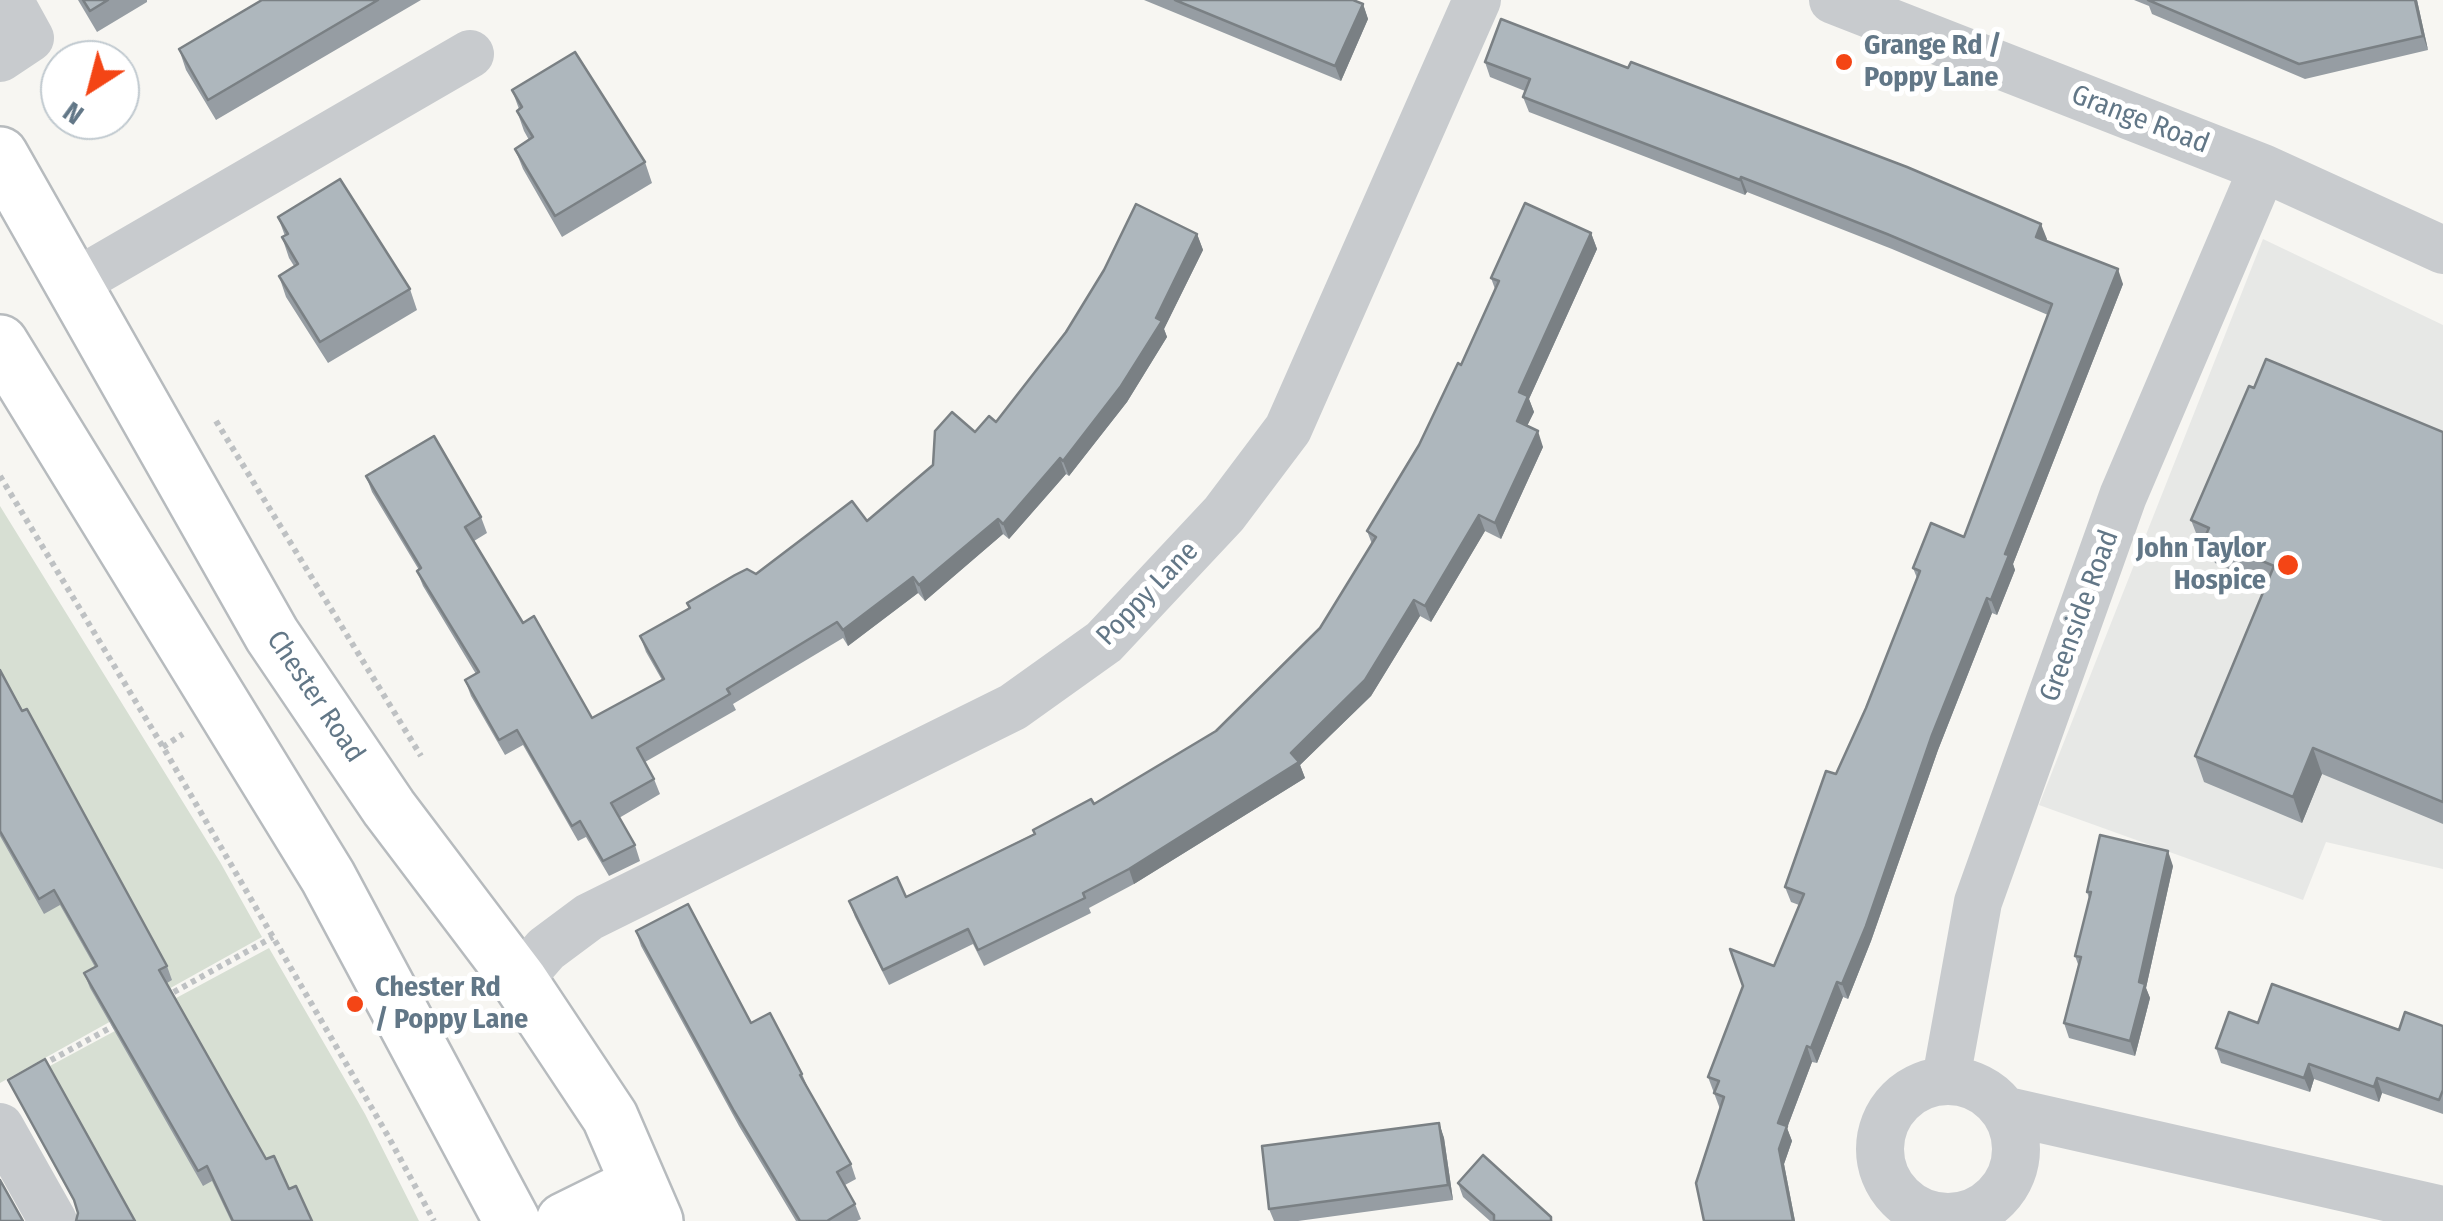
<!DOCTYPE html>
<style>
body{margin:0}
#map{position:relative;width:2443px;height:1221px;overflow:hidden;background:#f7f6f2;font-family:"Fira Sans Condensed",sans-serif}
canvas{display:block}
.north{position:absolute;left:40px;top:40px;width:100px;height:100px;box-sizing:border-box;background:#fff;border:2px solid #c0c9cf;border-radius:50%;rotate:216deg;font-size:28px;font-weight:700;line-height:40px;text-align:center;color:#627787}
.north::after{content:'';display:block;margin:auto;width:35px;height:45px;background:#f44515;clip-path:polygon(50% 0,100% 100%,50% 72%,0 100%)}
</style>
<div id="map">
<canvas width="2443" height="1221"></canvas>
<div class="north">N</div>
</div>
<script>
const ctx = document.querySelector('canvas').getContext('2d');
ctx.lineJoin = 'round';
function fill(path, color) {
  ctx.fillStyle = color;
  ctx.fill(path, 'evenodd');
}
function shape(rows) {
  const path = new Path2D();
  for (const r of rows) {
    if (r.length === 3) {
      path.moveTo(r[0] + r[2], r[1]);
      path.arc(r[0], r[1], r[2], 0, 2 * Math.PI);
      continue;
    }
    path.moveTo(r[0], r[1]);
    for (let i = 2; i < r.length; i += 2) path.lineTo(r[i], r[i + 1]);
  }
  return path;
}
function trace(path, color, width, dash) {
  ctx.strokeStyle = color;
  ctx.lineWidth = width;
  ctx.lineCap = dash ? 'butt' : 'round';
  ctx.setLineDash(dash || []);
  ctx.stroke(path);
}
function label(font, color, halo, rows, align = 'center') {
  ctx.font = font + ' "Fira Sans Condensed",sans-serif';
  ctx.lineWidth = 10;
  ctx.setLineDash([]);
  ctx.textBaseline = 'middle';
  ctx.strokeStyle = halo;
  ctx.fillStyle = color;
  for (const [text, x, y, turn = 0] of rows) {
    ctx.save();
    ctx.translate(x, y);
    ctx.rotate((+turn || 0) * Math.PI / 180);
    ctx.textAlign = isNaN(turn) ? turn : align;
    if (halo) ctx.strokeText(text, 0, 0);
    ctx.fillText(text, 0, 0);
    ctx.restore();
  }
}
const built = shape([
 [2263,239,2443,325,2443,869,2326,842,2303,900,2039,805]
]);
const green = shape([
 [0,506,220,862,262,937,0,1083],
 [269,948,365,1114,419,1221,134,1221,48,1067]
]);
const path = shape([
 [216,421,421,756],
 [0,476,163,747,388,1136,434,1221],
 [163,747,183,734],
 [165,997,273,937],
 [42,1065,119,1023]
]);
const minor = shape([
 [1833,0,2263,168,2443,250],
 [0,58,30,38,9,0],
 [73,284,470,54],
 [519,980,546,949,589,917,1013,707,1104,642,1224,514,1288,429,1477,0],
 [1946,1079,1978,902,2123,496,2263,168],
 [1948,1149,68],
 [2007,1111,2443,1210],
 [0,1127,53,1221]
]);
const highway = shape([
 [0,155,272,635,389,808,519,980,610,1117,655,1221],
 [0,343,328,877,512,1221],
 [564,1221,639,1184]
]);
const wall = shape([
 [78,0,147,0,147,2,97,32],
 [262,0,421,0,216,120,186,70,179,49],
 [1144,0,1353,0,1363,4,1368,19,1341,81],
 [2134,0,2417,0,2428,50,2305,79,2152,14,2149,6],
 [1485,62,2047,239,2046,241,2123,284,2013,564,2015,570,1997,615,1992,613,1938,750,1871,941,1848,999,1843,997,1817,1063,1812,1062,1787,1128,1792,1141,1784,1164,1795,1221,1704,1221,1720,1109,1708,1077,1774,966,1799,905,1791,902,1785,887,1866,708,1917,578,1913,568,1964,537,2048,315,1892,249,1747,192,1745,195,1529,112,1523,97,1525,91,1490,77],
 [512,90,645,162,652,183,562,237,523,169,515,149,529,140,524,131,517,111,519,109],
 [278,217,410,289,417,310,328,363,286,297,279,276,294,266,289,258,282,237,285,236],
 [1591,233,1597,249,1529,399,1534,412,1527,426,1543,447,1501,539,1485,531,1431,622,1420,616,1371,696,1300,765,1305,778,1134,884,1089,908,1091,913,984,966,973,944,889,985,855,917,849,901,906,897,1094,804,1216,731,1320,628,1372,544,1367,531,1419,445,1461,365,1495,289,1491,278],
 [1197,234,1203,250,1164,329,1167,337,1127,402,1069,476,1066,474,1009,539,1003,534,925,601,918,593,848,646,843,638,733,704,736,710,645,762,654,779,660,794,619,818,635,845,640,861,609,876,586,837,578,841,523,745,505,755,471,696,465,680,476,674,423,586,417,571,419,570,372,492,366,476,481,517,487,533,474,541,523,623,592,718,662,680,646,652,640,636,689,609,687,603,756,574,867,521,975,432,996,422],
 [2443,432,2443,824,2322,774,2302,823,2204,782,2195,756,2266,585,2215,563,2210,550,2201,546,2191,520],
 [0,670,167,966,172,980,167,983,266,1159,312,1221,231,1221,212,1181,203,1186,90,988,84,973,95,967,60,905,44,914,0,836],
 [2173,866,2146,988,2150,998,2135,1056,2069,1038,2064,1023,2079,967,2075,956,2089,898,2087,892],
 [636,931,751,1023,802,1074,808,1088,851,1164,856,1179,845,1185,855,1204,861,1219,857,1221,796,1221,739,1126,641,946],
 [2258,1023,2399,1030,2443,1026,2443,1114,2382,1093,2379,1102,2314,1079,2310,1092,2221,1063,2216,1048],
 [8,1080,135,1221,78,1213,76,1205],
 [1439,1123,1444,1138,1453,1200,1298,1221,1274,1221,1269,1209],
 [1458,1183,1553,1221,1490,1221,1463,1197]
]);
const shadedWall = shape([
 [2415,0,2417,0,2428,50,2423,36],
 [1363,4,1368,19,1341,81,1335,66],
 [1741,177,1747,192,1745,195,1740,180],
 [2041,224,2047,239,2042,252,2036,237],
 [1591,233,1597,249,1529,399,1534,412,1522,436,1517,421,1519,392],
 [1197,234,1203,250,1164,329,1167,337,1127,402,1069,476,1063,461,1156,318],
 [2118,269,2123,284,2013,564,2015,570,1997,615,1991,600,2005,554],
 [1538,431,1543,447,1501,539,1495,523],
 [1060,458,1066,474,1009,539,1003,524],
 [1479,515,1485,531,1431,622,1425,606],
 [998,519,1003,534,925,601,919,585],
 [913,577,918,593,848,646,843,630],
 [1987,598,1992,613,1938,750,1871,941,1848,999,1842,984,1932,735],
 [1414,600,1420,616,1371,696,1300,765,1305,778,1134,884,1129,869],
 [2313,748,2322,774,2302,823,2293,797],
 [2168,851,2173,866,2146,988,2150,998,2135,1056,2130,1041,2139,982],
 [1837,982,1843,997,1817,1063,1811,1048],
 [1807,1046,1812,1062,1787,1128,1792,1141,1784,1164,1795,1221,1793,1221,1779,1149,1778,1123],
 [2309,1064,2314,1079,2310,1092,2304,1078],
 [2377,1078,2382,1093,2379,1102,2374,1087],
 [1439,1123,1444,1138,1453,1200,1448,1185]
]);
const building = shape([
 [83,0,108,0,90,11,83,0],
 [262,0,378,0,208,100,179,49,262,0],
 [1175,0,1353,0,1363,4,1335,66,1175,0],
 [2148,0,2415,0,2423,36,2299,64,2148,0],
 [1501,19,1628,68,1631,62,1907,167,2041,224,2036,237,2118,269,2005,554,2009,555,1991,600,1987,598,1932,735,1866,926,1842,984,1837,982,1811,1048,1807,1046,1778,1123,1787,1126,1779,1149,1793,1221,1704,1221,1696,1183,1724,1097,1714,1093,1719,1081,1708,1077,1743,986,1730,949,1774,966,1804,894,1785,887,1826,771,1836,774,1866,708,1920,571,1913,568,1931,523,1964,537,2052,304,1887,234,1741,177,1740,180,1523,97,1530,79,1485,62,1501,19],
 [575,52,645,162,555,216,515,149,533,137,517,111,522,107,512,90,575,52],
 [340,179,410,289,320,342,279,276,298,264,282,237,288,234,278,217,340,179],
 [1525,203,1591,233,1519,392,1528,396,1517,421,1538,431,1495,523,1479,515,1425,606,1414,600,1365,680,1291,753,1299,762,1129,869,1083,893,1085,898,978,950,968,929,883,970,849,901,897,877,906,897,1035,834,1033,830,1091,799,1094,804,1216,731,1320,628,1376,537,1367,531,1419,445,1458,363,1461,365,1499,281,1491,278,1525,203],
 [1136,204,1197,234,1156,318,1162,321,1121,386,1063,461,1060,458,1003,524,998,519,919,585,913,577,843,630,837,622,727,689,730,694,637,748,654,779,611,803,635,845,603,861,580,821,572,826,517,730,499,740,465,680,479,672,417,571,421,568,366,476,434,436,481,517,465,527,523,623,534,616,592,718,664,679,640,636,690,608,687,603,735,575,747,569,756,574,852,501,867,521,933,465,935,431,952,412,975,432,989,416,996,422,1066,332,1104,270,1136,204],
 [2266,359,2443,432,2443,802,2313,748,2293,797,2195,756,2274,566,2205,537,2209,528,2191,520,2249,386,2254,388,2266,359],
 [0,670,22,711,27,709,95,834,167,966,159,970,266,1159,274,1156,289,1189,296,1186,312,1221,233,1221,207,1166,198,1171,84,973,97,966,54,890,39,899,0,831,0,670],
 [2100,835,2168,851,2139,982,2145,984,2130,1041,2064,1023,2081,957,2075,956,2091,892,2087,892,2100,835],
 [688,904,751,1023,770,1013,802,1074,800,1075,851,1164,837,1172,855,1204,827,1221,800,1221,734,1111,636,931,688,904],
 [2272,984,2399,1030,2405,1012,2443,1026,2443,1090,2439,1100,2377,1078,2374,1087,2309,1064,2304,1078,2216,1048,2229,1012,2258,1023,2272,984],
 [45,1059,135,1221,76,1221,78,1213,74,1200,8,1080,45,1059],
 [1439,1123,1448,1185,1269,1209,1262,1146,1439,1123],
 [1483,1155,1551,1217,1551,1221,1494,1221,1494,1215,1458,1183,1483,1155],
 [0,1180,23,1221,0,1221,0,1180]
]);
const markers = [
 [1844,62,10,"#f44515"],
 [2288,565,12,"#f44515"],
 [355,1004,10,"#f44515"]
];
const poiNames = [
 ["Grange Rd /",1864,46],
 ["Poppy Lane",1864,78],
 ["John Taylor",2266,549,"right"],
 ["Hospice",2266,581,"right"],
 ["Chester Rd",375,988],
 ["/ Poppy Lane",375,1020]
];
const streetNames = [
 ["Grange Road",2140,120,21],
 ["Poppy Lane",1148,594,-46],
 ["Greenside Road",2080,616,-70],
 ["Chester Road",315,697,56]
];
fill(built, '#e7e8e6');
fill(green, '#d7dfd3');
trace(highway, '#b7bbbe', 60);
trace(path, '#bec1c3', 6, [5, 5]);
trace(minor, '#c8cbce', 48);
trace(highway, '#fff', 55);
fill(wall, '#969da3');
fill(shadedWall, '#7a8084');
fill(building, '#aeb7bd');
trace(building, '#7a8084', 2.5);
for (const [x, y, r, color] of markers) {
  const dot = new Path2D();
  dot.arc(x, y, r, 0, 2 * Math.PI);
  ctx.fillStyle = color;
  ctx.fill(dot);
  trace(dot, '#fff', 4);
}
label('bold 28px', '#627787', '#fff', poiNames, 'left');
label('28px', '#627787', '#fff', streetNames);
</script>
